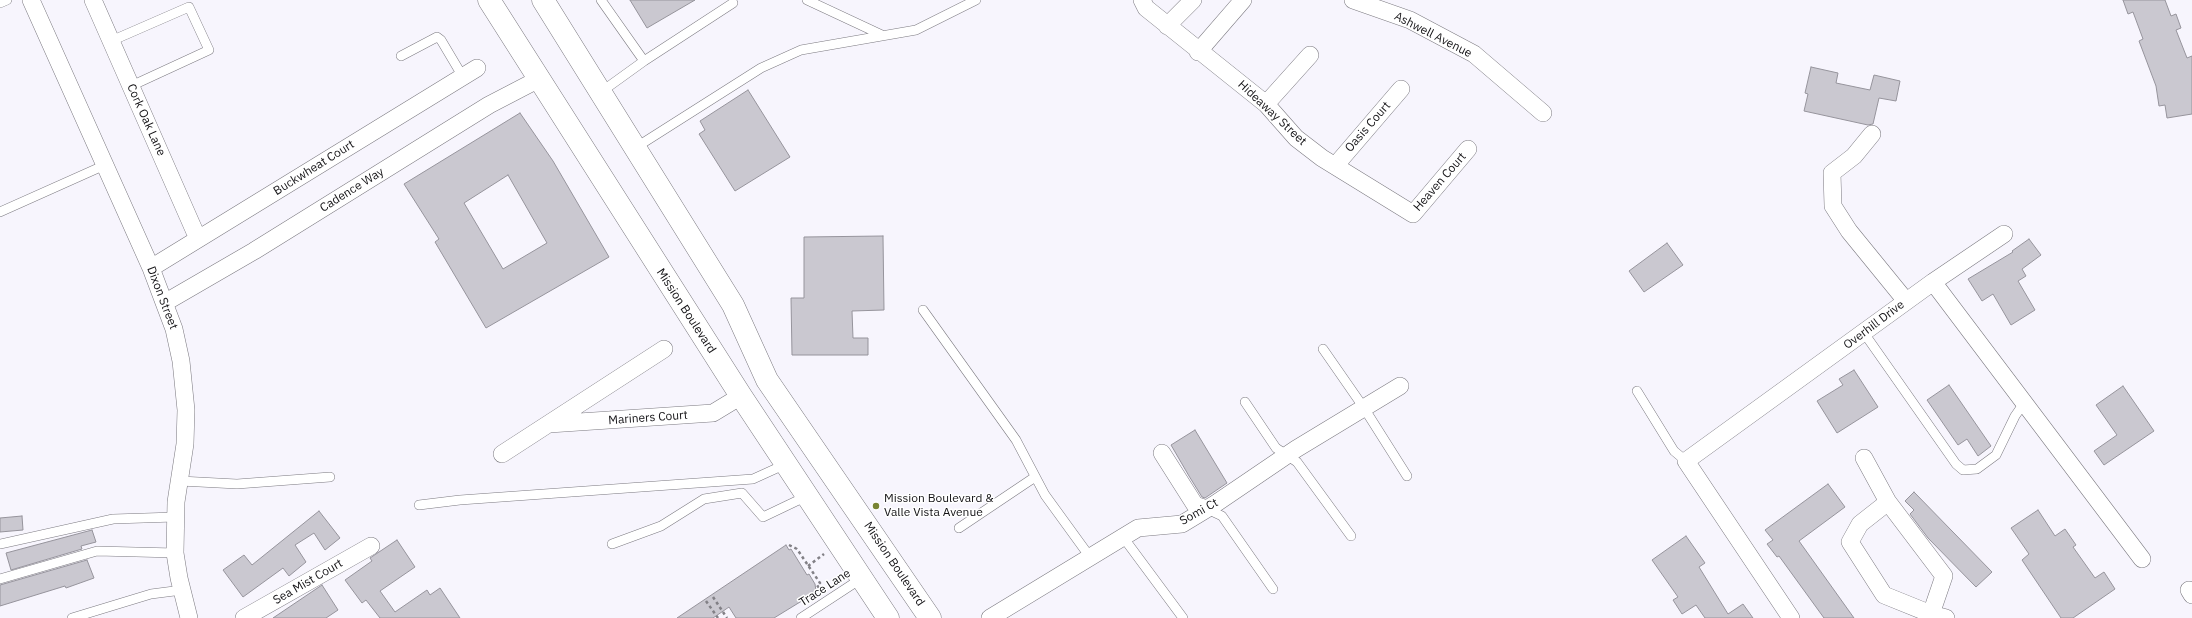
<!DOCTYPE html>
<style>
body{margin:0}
canvas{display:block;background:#f7f5fd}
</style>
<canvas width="2192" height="618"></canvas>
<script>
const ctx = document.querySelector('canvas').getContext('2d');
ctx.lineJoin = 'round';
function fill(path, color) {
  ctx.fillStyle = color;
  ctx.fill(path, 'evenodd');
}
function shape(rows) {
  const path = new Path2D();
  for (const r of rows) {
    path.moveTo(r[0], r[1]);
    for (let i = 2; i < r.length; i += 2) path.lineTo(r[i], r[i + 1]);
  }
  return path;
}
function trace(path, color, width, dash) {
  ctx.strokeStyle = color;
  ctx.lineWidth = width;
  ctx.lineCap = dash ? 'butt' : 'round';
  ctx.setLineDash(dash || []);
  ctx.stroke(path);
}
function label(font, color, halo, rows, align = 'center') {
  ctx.font = font + ' "IBM Plex Sans",sans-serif';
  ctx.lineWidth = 3;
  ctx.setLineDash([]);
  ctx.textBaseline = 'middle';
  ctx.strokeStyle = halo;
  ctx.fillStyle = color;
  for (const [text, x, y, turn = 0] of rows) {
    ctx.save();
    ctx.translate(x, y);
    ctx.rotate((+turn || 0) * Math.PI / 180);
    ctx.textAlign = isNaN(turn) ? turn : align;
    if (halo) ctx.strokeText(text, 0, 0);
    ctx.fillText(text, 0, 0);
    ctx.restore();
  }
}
const building = shape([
 [630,0,695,0,647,28,630,0],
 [2123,0,2165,0,2171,16,2176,14,2181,28,2176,30,2187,58,2192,56,2192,114,2167,118,2165,105,2159,106,2156,86,2139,41,2143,39,2133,12,2128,14,2123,0],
 [1811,67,1838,73,1836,83,1870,90,1874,75,1900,81,1896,101,1879,98,1873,124,1868,125,1804,111,1808,94,1805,93,1811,67],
 [748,90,790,157,735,191,699,134,705,130,700,121,748,90],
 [520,113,553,161,609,257,486,328,435,242,439,239,404,184,520,113],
 [508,175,547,243,503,269,464,203,508,175],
 [883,236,884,310,852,311,853,338,868,338,868,355,792,355,791,298,804,298,804,237,883,236],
 [2029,239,2041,255,2022,269,2026,276,2018,281,2035,310,2011,325,1993,294,1982,301,1968,279,2013,252,2012,251,2029,239],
 [1667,243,1683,265,1644,292,1629,271,1667,243],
 [1854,370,1878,407,1837,433,1817,401,1843,385,1839,379,1854,370],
 [1949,385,1991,446,1978,456,1967,439,1958,445,1927,400,1949,385],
 [2123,386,2154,431,2104,465,2094,451,2117,435,2096,405,2123,386],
 [1195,430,1227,483,1205,498,1202,497,1189,476,1171,445,1195,430],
 [1828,484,1845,507,1799,541,1854,618,1824,618,1779,556,1777,557,1767,544,1773,540,1765,530,1828,484],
 [1914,492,1992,572,1976,587,1928,538,1910,514,1914,510,1905,501,1914,492],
 [2038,510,2055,536,2065,529,2076,545,2073,547,2095,578,2104,572,2115,589,2073,618,2061,618,2022,560,2029,554,2011,528,2038,510],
 [319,511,340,538,325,550,314,533,295,545,306,562,289,576,283,568,243,597,223,570,244,555,252,565,319,511],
 [22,516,23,530,0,532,0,518,22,516],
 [92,530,96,542,81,546,82,549,11,570,6,553,92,530],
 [1686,536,1705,563,1699,567,1728,614,1743,604,1753,618,1705,618,1696,605,1682,614,1673,600,1678,597,1652,560,1686,536],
 [397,540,415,567,380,591,395,612,427,590,430,595,440,588,460,618,380,618,366,600,362,603,345,580,372,561,370,558,397,540],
 [786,545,789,550,791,549,807,575,809,574,815,584,816,591,805,599,774,618,736,618,729,607,713,618,677,618,786,545],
 [87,560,94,578,66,588,65,586,0,606,0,585,87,560],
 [322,585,338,610,326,618,273,618,322,585]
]);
const path = shape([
 [789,545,797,549,820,583,817,585,821,591],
 [808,566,824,554],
 [713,597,727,618],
 [706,601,718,618]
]);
const lane = shape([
 [601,0,644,61,601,92],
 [807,0,882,35],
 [0,3,7,0],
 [111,41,189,7,209,50,131,86],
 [401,56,437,37,441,40,463,77],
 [644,61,733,3],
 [635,148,761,68,801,50,916,30,976,0],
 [0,212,105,165],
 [923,310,1016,440,1045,495,1090,557],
 [1864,333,1956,464,1963,470,1977,469,1996,455,2015,416,2024,403],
 [1323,349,1364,408,1407,476],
 [1637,391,1674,451,1686,461],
 [1245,402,1276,448,1297,462,1351,536],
 [180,481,237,484,330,477],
 [419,505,460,500,753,479,786,464],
 [1207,509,1222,516,1273,589],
 [959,528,1035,477],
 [1123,537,1183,618],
 [0,544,113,519,175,517],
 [612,544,661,526,704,499,742,493,763,517,807,496],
 [0,579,97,551,175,553],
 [72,618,151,594,182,590],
 [801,618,862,578]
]);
const street = shape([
 [31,0,151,268,174,329,181,361,186,410,185,444,176,502,175,553,179,578,189,618],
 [93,0,198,239],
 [1142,0,1146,8,1266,104,1296,138,1322,158,1413,214,1468,149],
 [1353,0,1410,20,1474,54,1543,113],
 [1167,26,1193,0],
 [1198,52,1243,0],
 [1266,104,1310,55],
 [1872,134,1854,156,1832,173,1833,206,1849,231,1906,301],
 [1335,166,1401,89],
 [151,268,477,68],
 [1933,282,2142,559],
 [166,302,254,251,489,105,539,79],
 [549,424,713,413,741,396],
 [1162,453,1195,505,1207,509],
 [502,454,664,349],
 [1864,458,1888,502,1944,576,1931,614,1946,618],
 [1888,502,1860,524,1850,542,1884,595,1931,614],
 [2189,590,2192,595],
 [244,618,371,546],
 [990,618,1138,528,1182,524,1215,504,1296,449,1400,386],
 [1791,618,1686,461,1933,282,2004,234]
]);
const primary = shape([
 [489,0,741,396,888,618],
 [543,0,733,305,767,380,930,618]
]);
const markers = [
 [876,506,4,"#788432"]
];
const streetNames = [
 ["Ashwell Avenue",1433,35,27],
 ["Hideaway Street",1272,113,43],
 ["Cork Oak Lane",146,120,66],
 ["Oasis Court",1368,127,-49],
 ["Buckwheat Court",314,168,-32],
 ["Heaven Court",1440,182,-49],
 ["Cadence Way",352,190,-32],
 ["Dixon Street",162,298,69],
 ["Mission Boulevard",686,311,57],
 ["Overhill Drive",1874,325,-37],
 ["Mariners Court",648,418,-4],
 ["Somi Ct",1199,512,-29],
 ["Mission Boulevard",894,564,56],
 ["Sea Mist Court",308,582,-30],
 ["Trace Lane",825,588,-33]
];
const poiNames = [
 ["Mission Boulevard &",884,499],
 ["Valle Vista Avenue",884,513]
];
fill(building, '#cac8d0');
trace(building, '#96949c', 1);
trace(lane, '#7c7a81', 10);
trace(street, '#7c7a81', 18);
trace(primary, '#7c7a81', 23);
trace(path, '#828086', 2.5, [3, 3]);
trace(lane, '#fff', 9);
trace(street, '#fff', 17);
trace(primary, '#fff', 22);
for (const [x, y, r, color] of markers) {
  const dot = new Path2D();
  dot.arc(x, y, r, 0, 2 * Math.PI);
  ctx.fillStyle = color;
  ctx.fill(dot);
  trace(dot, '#fff', 1.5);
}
label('12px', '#141316', '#fff', streetNames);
label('12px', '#141316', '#fff', poiNames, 'left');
</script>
